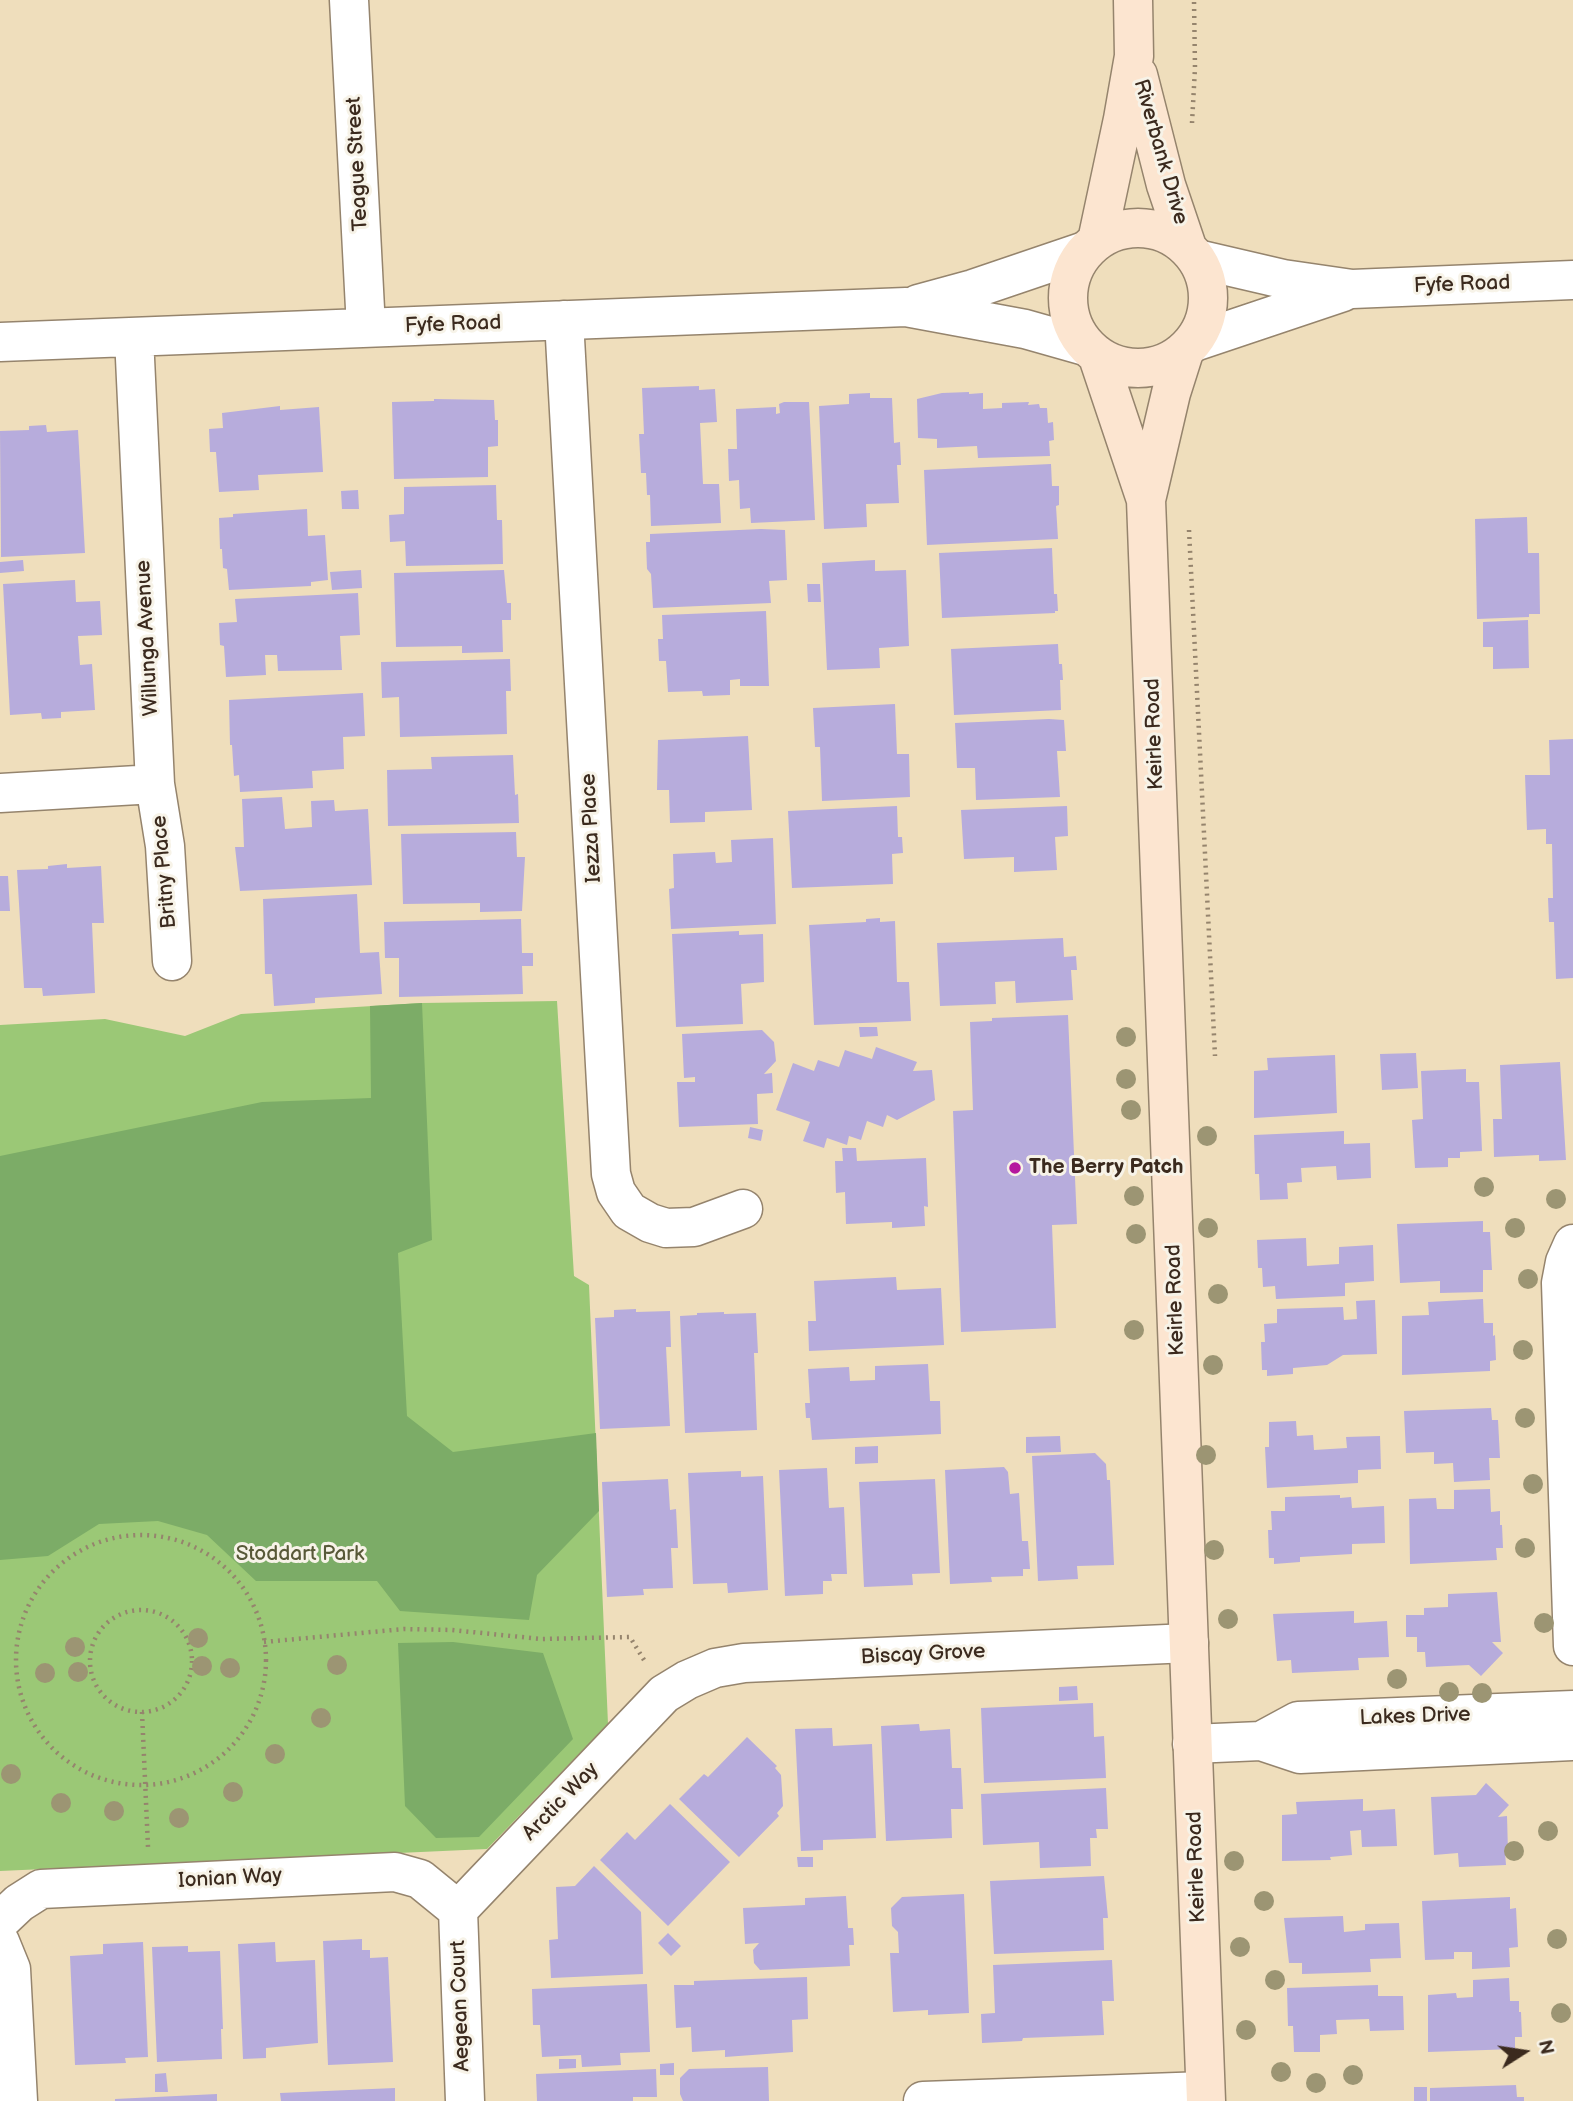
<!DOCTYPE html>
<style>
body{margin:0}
#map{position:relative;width:1573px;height:2101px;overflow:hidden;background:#efdebc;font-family:"Balsamiq Sans",sans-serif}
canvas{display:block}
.north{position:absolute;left:1489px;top:2017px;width:70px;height:70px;-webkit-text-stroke:5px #f7f3e8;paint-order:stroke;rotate:78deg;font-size:19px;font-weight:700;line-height:28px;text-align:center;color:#3b2a1e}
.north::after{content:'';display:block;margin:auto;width:24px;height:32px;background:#3b2a1e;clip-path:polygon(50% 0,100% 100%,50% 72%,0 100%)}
</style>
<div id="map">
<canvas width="1573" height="2101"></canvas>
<div class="north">N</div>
</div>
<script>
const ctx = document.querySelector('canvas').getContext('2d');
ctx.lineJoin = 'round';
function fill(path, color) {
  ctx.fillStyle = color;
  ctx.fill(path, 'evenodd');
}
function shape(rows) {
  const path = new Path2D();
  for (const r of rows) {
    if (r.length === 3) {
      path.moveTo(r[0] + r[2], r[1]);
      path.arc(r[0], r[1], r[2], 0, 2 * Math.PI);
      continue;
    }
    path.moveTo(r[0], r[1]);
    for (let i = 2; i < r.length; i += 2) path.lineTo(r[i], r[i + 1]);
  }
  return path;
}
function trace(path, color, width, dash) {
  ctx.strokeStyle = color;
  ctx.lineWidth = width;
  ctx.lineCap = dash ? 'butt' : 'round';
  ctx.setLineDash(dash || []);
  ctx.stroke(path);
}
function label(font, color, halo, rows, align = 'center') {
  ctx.font = font + ' "Balsamiq Sans",sans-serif';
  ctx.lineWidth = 6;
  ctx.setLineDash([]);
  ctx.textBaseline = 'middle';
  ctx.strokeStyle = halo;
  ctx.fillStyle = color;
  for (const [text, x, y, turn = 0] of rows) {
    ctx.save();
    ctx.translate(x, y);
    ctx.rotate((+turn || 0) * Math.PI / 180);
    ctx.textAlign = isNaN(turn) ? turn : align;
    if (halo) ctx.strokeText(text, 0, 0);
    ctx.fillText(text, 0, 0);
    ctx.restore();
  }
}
const green = shape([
 [557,1001,574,1276,589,1285,608,1724,487,1849,0,1871,0,1025,105,1019,185,1036,241,1014,422,1003]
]);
const forest = shape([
 [422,1003,432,1240,398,1253,407,1416,453,1452,596,1433,599,1511,537,1575,529,1620,400,1611,377,1581,256,1581,207,1535,158,1521,99,1524,48,1556,0,1560,0,1156,262,1102,371,1098,370,1006],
 [453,1642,543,1653,573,1739,479,1837,436,1838,405,1806,398,1643]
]);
const building = shape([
 [699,386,699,390,715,389,717,422,700,423,703,484,719,484,721,523,651,526,650,495,647,495,646,473,641,473,639,434,644,434,642,388],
 [969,392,969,394,983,393,983,409,1002,408,1002,403,1029,402,1028,405,1039,404,1040,408,1047,408,1048,423,1053,422,1054,440,1049,441,1050,456,978,458,977,446,937,448,937,439,918,438,917,399,942,393],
 [870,393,870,398,892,398,894,443,900,442,901,465,897,465,899,503,866,504,867,527,824,529,819,406,849,404,849,394],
 [434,399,494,400,495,420,498,420,498,446,488,447,488,477,394,479,392,402,434,401],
 [784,402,809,402,815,520,751,523,750,508,740,509,739,480,729,481,728,449,737,449,736,409,776,407,776,414,780,413,779,404],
 [280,406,280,410,319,407,323,472,258,475,259,490,219,492,216,452,210,452,209,429,223,428,222,413],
 [46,425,47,432,78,430,85,553,1,557,0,431,29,430,29,426],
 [1051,464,1052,486,1059,486,1059,505,1056,506,1058,539,927,545,924,470],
 [496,485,497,520,502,520,503,564,406,566,405,541,390,542,389,515,404,514,404,487],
 [358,490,359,509,342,509,341,491],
 [307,509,308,536,325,535,328,580,311,582,311,586,229,590,227,569,223,568,222,549,220,549,219,518,233,517,233,514],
 [1527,517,1528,553,1539,553,1540,614,1529,614,1529,617,1477,619,1475,519],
 [761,529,785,530,787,580,769,581,771,603,653,608,651,574,647,569,646,542,650,542,650,534],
 [1052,548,1054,594,1057,594,1058,611,1055,611,1055,613,942,618,939,553],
 [23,560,24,571,0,573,0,562],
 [875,560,875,571,906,570,909,646,879,648,880,668,827,670,822,563],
 [361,570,362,588,332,590,330,572],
 [504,570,507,603,511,603,511,620,502,620,503,652,462,653,462,646,396,647,394,573],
 [75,580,76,602,100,601,102,635,78,636,80,665,92,664,95,710,61,712,61,718,42,719,41,713,10,715,3,584],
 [807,584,820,584,821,602,808,602],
 [358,593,360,635,340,636,342,670,278,671,277,655,265,655,266,675,226,677,224,646,220,645,219,623,237,622,235,599],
 [766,611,769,686,740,686,740,679,730,680,730,695,703,696,702,691,668,692,666,661,659,661,658,639,663,639,662,615],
 [1528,620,1529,668,1493,669,1493,647,1483,647,1483,622],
 [1058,644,1059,664,1062,664,1063,680,1060,680,1061,710,954,715,951,649],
 [510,659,511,691,506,691,507,734,400,737,399,697,382,698,381,662],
 [363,693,365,736,343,737,344,769,312,771,313,788,240,792,239,775,234,776,232,745,230,745,229,700],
 [895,704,897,754,909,754,910,797,822,801,820,747,815,747,813,708],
 [1049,719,1064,720,1066,751,1057,751,1060,797,976,800,975,768,957,768,955,723],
 [748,736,752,810,705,812,705,822,670,823,669,790,657,790,658,740],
 [1573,739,1573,978,1556,979,1554,922,1549,922,1548,898,1553,898,1552,844,1546,844,1546,829,1527,830,1525,775,1550,775,1549,740],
 [513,755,515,795,518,794,519,823,388,826,387,770,432,769,431,757],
 [282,797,285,829,312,827,311,801,334,800,335,811,368,809,372,885,240,891,235,847,244,847,242,799],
 [897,806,898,837,902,837,903,853,892,854,893,884,792,888,788,811],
 [1067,806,1068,836,1055,837,1057,870,1014,872,1014,857,964,859,961,810],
 [516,832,517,857,525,857,522,911,480,912,480,903,403,904,401,834],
 [773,838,776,924,671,929,669,889,674,888,673,854,715,852,716,863,732,862,731,840],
 [67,864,67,868,101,866,104,923,92,923,95,993,43,996,42,988,24,988,17,870,48,869,48,866],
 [0,876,8,876,10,911,0,911],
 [357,894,360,953,379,952,382,994,315,998,315,1003,274,1006,272,974,265,974,263,899],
 [880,918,880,922,895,921,897,982,909,982,911,1021,814,1025,809,925,866,922,866,919],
 [521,919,522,953,533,953,533,966,522,966,523,994,399,997,399,958,385,958,384,922],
 [739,931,739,935,763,934,764,982,741,984,743,1024,676,1027,672,934],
 [1063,938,1064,957,1076,956,1077,970,1071,970,1073,1000,1016,1003,1015,981,995,982,996,1004,940,1006,937,943],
 [1068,1015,1077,1224,1052,1225,1056,1328,961,1332,953,1111,973,1110,970,1022,992,1021,992,1018],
 [859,1027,877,1027,878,1036,860,1037],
 [762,1030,774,1042,776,1061,764,1074,772,1073,773,1093,757,1094,758,1124,679,1127,677,1082,695,1082,695,1077,684,1078,682,1034],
 [876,1047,917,1062,913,1071,932,1070,935,1100,897,1120,887,1115,883,1127,867,1121,861,1140,849,1136,847,1145,827,1138,824,1148,803,1141,810,1122,776,1110,793,1063,814,1071,818,1060,839,1067,845,1050,872,1059],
 [1416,1053,1418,1088,1382,1090,1380,1054],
 [1335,1055,1337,1113,1254,1118,1254,1071,1268,1070,1267,1058],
 [1560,1062,1566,1160,1539,1161,1539,1155,1494,1157,1493,1119,1502,1119,1500,1065],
 [1466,1069,1466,1082,1479,1082,1482,1151,1460,1152,1460,1158,1448,1158,1448,1167,1415,1168,1412,1120,1423,1119,1421,1071],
 [750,1127,763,1130,761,1141,748,1138],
 [1344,1131,1344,1144,1370,1143,1371,1178,1337,1180,1336,1166,1301,1168,1302,1182,1287,1183,1288,1199,1260,1200,1259,1174,1255,1174,1254,1135],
 [842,1148,856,1148,857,1161,926,1158,928,1207,924,1206,925,1226,892,1228,892,1222,846,1224,845,1192,836,1193,835,1161,843,1161],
 [1483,1221,1483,1232,1490,1232,1492,1270,1483,1270,1483,1292,1440,1293,1440,1281,1400,1283,1397,1224],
 [1306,1238,1307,1266,1339,1264,1339,1247,1373,1245,1374,1281,1345,1283,1345,1296,1276,1299,1275,1286,1263,1287,1262,1268,1258,1268,1257,1240],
 [896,1277,897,1290,941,1288,944,1345,809,1351,808,1321,816,1321,814,1281],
 [1483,1299,1484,1323,1493,1323,1493,1336,1495,1335,1496,1360,1490,1361,1490,1371,1402,1375,1402,1316,1429,1315,1428,1302],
 [1375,1300,1377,1354,1343,1355,1327,1365,1293,1368,1293,1374,1267,1376,1267,1370,1262,1370,1261,1342,1265,1342,1264,1324,1277,1323,1277,1309,1343,1307,1344,1320,1357,1319,1356,1301],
 [636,1309,636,1312,670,1311,671,1347,666,1347,670,1426,600,1429,595,1318,614,1317,614,1310],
 [724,1312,724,1314,756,1313,758,1353,754,1353,757,1430,685,1433,680,1316,697,1315,697,1313],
 [928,1364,930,1401,940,1401,941,1434,812,1440,810,1418,806,1418,805,1403,810,1403,808,1369,849,1367,850,1381,875,1380,875,1366],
 [1491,1408,1492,1420,1498,1420,1500,1458,1489,1458,1490,1480,1454,1482,1453,1463,1434,1464,1434,1452,1406,1453,1404,1411],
 [1296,1421,1297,1436,1313,1435,1314,1450,1347,1448,1346,1437,1380,1436,1381,1469,1358,1470,1358,1483,1267,1488,1265,1447,1269,1447,1269,1422],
 [1060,1436,1061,1452,1026,1453,1026,1437],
 [878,1446,878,1463,855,1464,855,1447],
 [1095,1453,1106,1464,1107,1480,1110,1480,1114,1565,1077,1566,1078,1579,1038,1581,1032,1456],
 [1004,1467,1008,1472,1010,1494,1019,1493,1022,1541,1028,1541,1030,1569,1023,1569,1023,1576,991,1577,992,1582,950,1584,945,1470],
 [827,1468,829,1508,844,1507,847,1574,831,1574,832,1581,823,1581,823,1594,785,1596,779,1470],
 [741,1471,741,1477,763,1476,768,1590,728,1593,727,1583,693,1584,688,1473],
 [668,1479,670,1510,676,1509,678,1548,671,1548,673,1588,643,1589,644,1595,607,1597,602,1482],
 [935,1479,940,1573,912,1574,913,1585,864,1587,859,1482],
 [1490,1489,1491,1512,1500,1511,1500,1525,1502,1525,1503,1548,1496,1548,1497,1560,1410,1564,1409,1499,1436,1498,1437,1509,1454,1509,1454,1490],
 [1340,1495,1340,1498,1351,1497,1352,1508,1384,1506,1385,1543,1352,1544,1352,1554,1300,1557,1300,1562,1274,1564,1274,1558,1269,1558,1268,1530,1272,1530,1271,1511,1285,1511,1285,1497],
 [1497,1592,1501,1642,1492,1642,1503,1653,1481,1676,1469,1665,1426,1667,1425,1652,1417,1652,1417,1637,1406,1637,1406,1615,1424,1615,1424,1608,1448,1607,1448,1594],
 [1354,1611,1354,1623,1387,1621,1389,1657,1358,1658,1359,1670,1292,1673,1291,1660,1277,1661,1273,1614],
 [1077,1686,1078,1700,1059,1701,1059,1687],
 [1093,1703,1094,1737,1104,1736,1106,1778,984,1783,981,1708],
 [919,1724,920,1731,950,1729,952,1768,961,1768,963,1809,951,1809,952,1838,886,1841,881,1726],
 [832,1728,833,1746,872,1744,876,1838,823,1840,823,1850,801,1851,795,1729],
 [747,1737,777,1766,775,1768,781,1775,783,1806,777,1813,779,1816,739,1857,679,1799,704,1774,708,1777],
 [1486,1783,1509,1805,1498,1817,1507,1816,1508,1852,1505,1852,1506,1865,1459,1867,1458,1853,1434,1855,1431,1797,1476,1795],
 [1106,1788,1108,1829,1096,1829,1097,1838,1090,1838,1091,1866,1040,1868,1039,1842,983,1845,981,1794],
 [1363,1799,1363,1811,1395,1809,1397,1846,1362,1847,1361,1830,1350,1831,1352,1855,1330,1857,1331,1860,1282,1861,1282,1815,1297,1814,1296,1802],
 [670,1804,730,1862,668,1926,600,1860,627,1832,635,1840],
 [797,1857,813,1857,813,1867,798,1867],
 [594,1866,641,1912,643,1974,551,1978,549,1940,558,1939,556,1887,575,1886],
 [1104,1876,1108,1918,1103,1918,1104,1950,994,1954,990,1881],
 [964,1894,969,2013,928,2015,928,2010,893,2012,890,1953,899,1953,898,1932,892,1926,891,1908,902,1897],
 [846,1896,848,1928,853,1928,854,1945,849,1945,850,1966,760,1970,754,1963,753,1950,759,1943,745,1944,743,1908,805,1905,805,1898],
 [1510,1897,1510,1909,1516,1908,1518,1947,1509,1948,1510,1967,1472,1969,1472,1952,1454,1952,1454,1959,1425,1960,1422,1901],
 [1343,1916,1344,1932,1365,1930,1365,1924,1399,1923,1401,1958,1370,1959,1371,1972,1302,1974,1302,1963,1289,1963,1284,1918],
 [668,1933,681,1946,671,1956,658,1943],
 [362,1939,362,1950,370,1950,370,1958,388,1957,393,2062,328,2065,323,1941],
 [143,1942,148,2057,125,2058,126,2063,75,2065,70,1956,103,1954,103,1944],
 [275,1942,276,1962,315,1960,318,2043,266,2048,266,2058,243,2059,238,1944],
 [188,1946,188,1952,220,1951,223,2029,221,2029,222,2059,157,2062,152,1947],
 [1112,1960,1114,2001,1102,2001,1104,2035,1023,2038,1022,2041,982,2043,981,2014,995,2013,993,1965],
 [807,1977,808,2019,792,2020,793,2052,725,2057,725,2050,692,2052,691,2027,676,2028,674,1985,694,1985,694,1981],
 [1509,1978,1510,2001,1519,2001,1519,2012,1521,2012,1522,2037,1515,2037,1515,2049,1428,2052,1428,1995,1456,1993,1457,1998,1473,1997,1473,1980],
 [647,1984,650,2052,620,2053,621,2065,582,2067,581,2055,542,2057,540,2025,533,2025,532,1989],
 [1378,1985,1378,1996,1403,1996,1404,2030,1370,2031,1369,2019,1336,2020,1337,2034,1320,2035,1320,2052,1294,2052,1293,2026,1288,2026,1287,1988],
 [559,2059,576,2059,576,2068,559,2069],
 [674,2063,674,2075,660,2075,660,2064],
 [768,2067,769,2101,683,2101,680,2094,680,2078,689,2069],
 [656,2069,657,2097,633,2097,633,2101,537,2101,536,2074],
 [166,2073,168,2092,155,2092,155,2074],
 [1516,2085,1517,2097,1524,2097,1524,2101,1430,2101,1430,2088],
 [1414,2087,1427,2087,1427,2101,1414,2101],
 [395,2088,395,2101,281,2101,280,2093],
 [217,2094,217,2101,115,2101,115,2099]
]);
const path = shape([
 [1192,123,1195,68,1194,0],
 [1189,530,1215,1056],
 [141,1660,125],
 [141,1661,51],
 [264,1642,404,1629,452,1630,541,1639,630,1637,644,1660],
 [142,1712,148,1847]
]);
const street = shape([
 [349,0,366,328],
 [1197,259,1283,279,1352,289,1573,280],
 [918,304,973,289,1085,251],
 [564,320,611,1174,616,1192,629,1211,650,1223,666,1228,694,1227,743,1209],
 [134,337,155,784,165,846,172,961],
 [0,342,906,307,1025,329,1085,346],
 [1194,342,1343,292],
 [0,793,155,784],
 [1573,1244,1565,1262,1561,1283,1573,1646],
 [1261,1741,1298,1721,1573,1710],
 [1192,1744,1261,1741,1300,1754,1573,1741],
 [458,1910,664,1694,687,1680,715,1668,744,1663,1189,1643],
 [458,1910,465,2101],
 [0,1921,19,1903,41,1889,395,1872,420,1879,458,1910],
 [0,1942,11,1969,18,2101],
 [923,2101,1205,2091]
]);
const secondary = shape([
 [1138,75,1166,185,1187,247],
 [1138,298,70],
 [1097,241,1123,119,1134,56,1133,0],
 [1184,352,1171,393,1146,500,1206,2101],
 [1098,357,1146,500]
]);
const trees = [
 [1126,1037],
 [1126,1079],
 [1131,1110],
 [1207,1136],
 [1484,1187],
 [1134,1196],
 [1556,1199],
 [1208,1228],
 [1515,1228],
 [1136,1234],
 [1528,1279],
 [1218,1294],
 [1134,1330],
 [1523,1350],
 [1213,1365],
 [1525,1418],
 [1206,1455],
 [1533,1484],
 [1525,1548],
 [1214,1550],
 [1228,1619],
 [1544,1623],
 [198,1638],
 [75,1647],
 [337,1665],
 [202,1666],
 [230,1668],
 [78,1672],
 [45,1673],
 [1397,1679],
 [1449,1692],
 [1482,1693],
 [321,1718],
 [275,1754],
 [11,1774],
 [233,1792],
 [61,1803],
 [114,1811],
 [179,1818],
 [1548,1831],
 [1514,1851],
 [1234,1861],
 [1264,1901],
 [1557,1939],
 [1240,1947],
 [1275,1980],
 [1561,2013],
 [1246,2030],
 [1281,2072],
 [1353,2075],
 [1316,2083]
];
const markers = [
 [1015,1168,7,"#b5179e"]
];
const streetNames = [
 ["Riverbank Drive",1160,152,74],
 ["Teague Street",358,164,-93],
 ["Fyfe Road",1462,285,-2],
 ["Fyfe Road",453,325,-2],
 ["Willunga Avenue",148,638,-93],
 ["Keirle Road",1155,734,-92],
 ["Iezza Place",592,828,-93],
 ["Britny Place",165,872,-95],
 ["Keirle Road",1176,1300,-92],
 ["Biscay Grove",923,1655,-3],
 ["Lakes Drive",1415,1717,-2],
 ["Arctic Way",561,1802,-46],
 ["Keirle Road",1197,1867,-92],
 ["Ionian Way",230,1879,-3],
 ["Aegean Court",461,2006,-92]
];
const poiNames = [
 ["The Berry Patch",1029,1168]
];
const parkNames = [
 ["Stoddart Park",300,1555]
];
fill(green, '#9bc876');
fill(forest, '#7cac67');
fill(building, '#b7acdc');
trace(street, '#95846d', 41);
trace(secondary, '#95846d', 41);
trace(path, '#95846d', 4.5, [2, 5]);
trace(street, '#fff', 38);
trace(secondary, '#fce5d0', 38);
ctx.fillStyle = '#9c9573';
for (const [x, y] of trees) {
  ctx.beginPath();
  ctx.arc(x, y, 10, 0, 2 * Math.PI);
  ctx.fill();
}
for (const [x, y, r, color] of markers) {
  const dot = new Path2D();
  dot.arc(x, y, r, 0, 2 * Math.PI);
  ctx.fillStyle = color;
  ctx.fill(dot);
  trace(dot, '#f7f3e8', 2.5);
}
label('21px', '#3b2a1e', '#f7f3e8', streetNames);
label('bold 21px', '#3b2a1e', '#f7f3e8', poiNames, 'left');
label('21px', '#585938', '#f7f3e8', parkNames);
</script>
